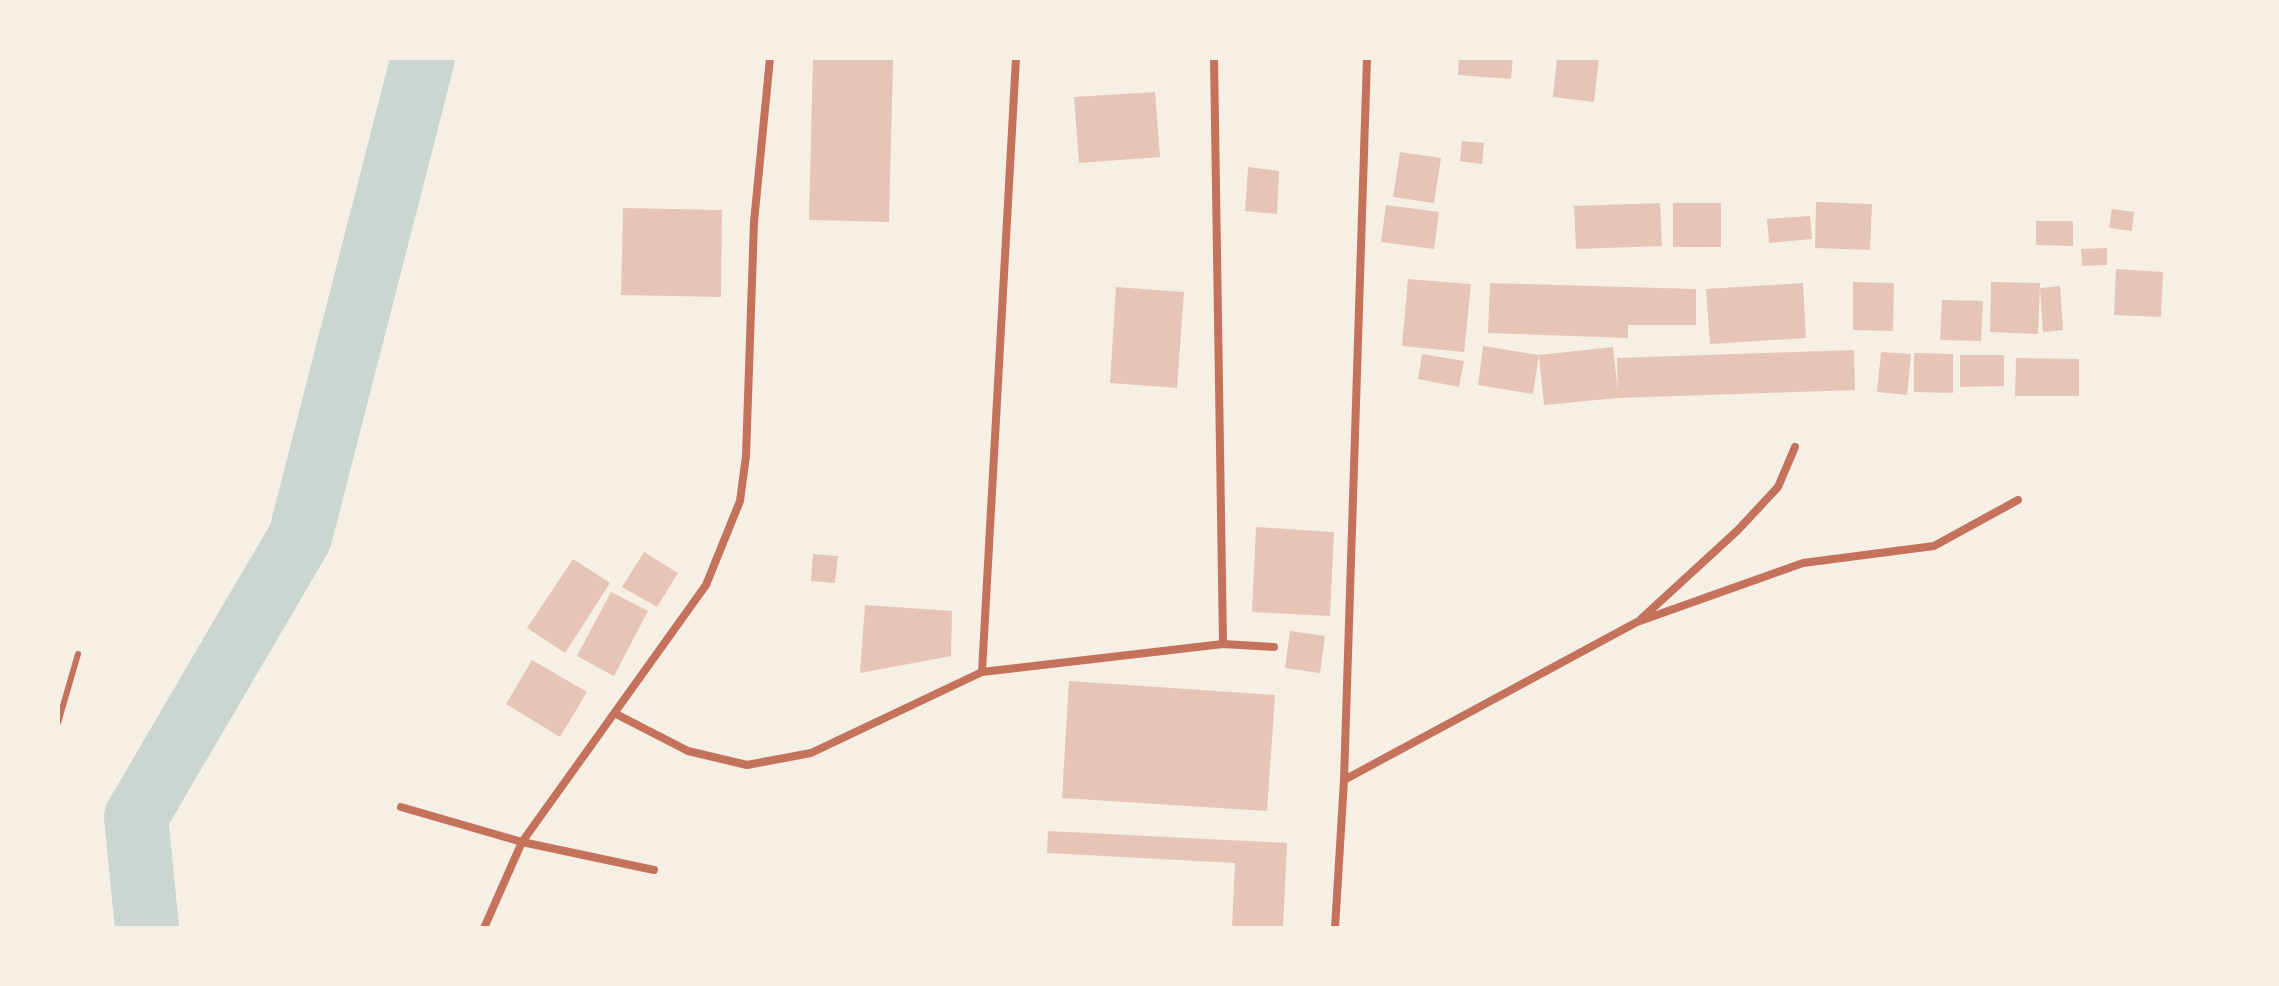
<!DOCTYPE html>
<style>
body{margin:0}
#map{position:relative;width:2279px;height:986px;overflow:hidden;background:#f6efe4;font-family:"Space Grotesk",sans-serif}
canvas{display:block}
.frame{position:absolute;inset:0;border:60px solid #f6efe4;pointer-events:none}
</style>
<div id="map">
<canvas width="2279" height="986"></canvas>
<div class="frame"></div>
</div>
<script>
const ctx = document.querySelector('canvas').getContext('2d');
ctx.lineJoin = 'round';
function shape(rows) {
  const path = new Path2D();
  for (const r of rows) {
    path.moveTo(r[0], r[1]);
    for (let i = 2; i < r.length; i += 2) path.lineTo(r[i], r[i + 1]);
  }
  return path;
}
function trace(path, color, width, dash) {
  ctx.strokeStyle = color;
  ctx.lineWidth = width;
  ctx.lineCap = dash ? 'butt' : 'round';
  ctx.setLineDash(dash || []);
  ctx.stroke(path);
}
function fill(path, color) {
  ctx.fillStyle = color;
  ctx.fill(path, 'evenodd');
}
const river = shape([
 [147,928,136,817,300,537,423,58]
]);
const building = shape([
 [813,58,893,60,889,222,809,220],
 [1459,58,1513,58,1511,79,1458,75],
 [1557,58,1599,58,1594,102,1553,97],
 [1155,92,1160,157,1079,163,1074,97],
 [1462,141,1484,143,1482,164,1460,161],
 [1400,152,1441,158,1434,203,1393,197],
 [1248,167,1279,171,1277,214,1245,211],
 [1816,202,1872,204,1870,250,1815,248],
 [1660,203,1662,246,1576,249,1574,206],
 [1673,203,1721,203,1721,247,1673,247],
 [1386,205,1439,212,1434,249,1381,242],
 [623,208,722,210,721,297,621,295],
 [2112,209,2134,212,2132,231,2109,228],
 [1810,216,1812,239,1769,243,1767,219],
 [2036,221,2073,221,2073,246,2036,245],
 [2107,248,2107,265,2082,266,2081,249],
 [2116,269,2163,272,2161,317,2114,315],
 [1408,279,1471,284,1464,352,1402,346],
 [1853,282,1894,283,1893,331,1853,330],
 [1991,282,2040,283,2038,334,1990,332],
 [1490,283,1696,289,1696,325,1628,325,1628,338,1488,333],
 [1803,283,1806,338,1710,344,1706,289],
 [2060,286,2063,330,2043,332,2040,288],
 [1116,287,1184,292,1177,388,1110,383],
 [1942,300,1983,301,1981,341,1940,340],
 [1483,346,1539,355,1613,347,1618,392,1617,358,1854,350,1855,390,1618,398,1544,405,1539,355,1533,394,1478,385],
 [1881,352,1911,354,1907,395,1877,392],
 [1914,353,1953,354,1953,393,1914,392],
 [1422,354,1464,361,1459,387,1418,379],
 [1960,355,2004,355,2004,386,1960,387],
 [2016,358,2079,359,2079,396,2015,396],
 [1256,527,1334,532,1330,616,1252,612],
 [644,552,678,573,657,607,622,587],
 [813,554,838,556,835,583,811,581],
 [573,559,610,583,565,653,527,628],
 [611,592,648,611,614,676,577,656],
 [865,605,952,611,951,656,860,673],
 [1290,631,1325,636,1320,673,1285,668],
 [532,660,587,692,560,737,506,704],
 [1069,681,1275,695,1267,811,1062,798],
 [1048,831,1287,843,1283,928,1232,928,1235,863,1047,853]
]);
const service = shape([
 [58,723,78,654]
]);
const minor = shape([
 [1214,58,1223,644],
 [1641,619,1738,530,1778,487,1795,447],
 [982,672,1016,58],
 [616,714,688,751,747,765,811,753,982,672,1223,644,1274,647],
 [1344,780,1637,622,1803,563,1934,546,2018,500],
 [401,807,522,842,654,870],
 [484,928,522,842,706,585,740,501,746,456,754,222,770,58],
 [1335,928,1344,780,1367,58]
]);
trace(river, '#c9d6d2', 64);
fill(building, '#e6c5b7');
trace(service, '#c5725c', 6);
trace(minor, '#c5725c', 8);
</script>
